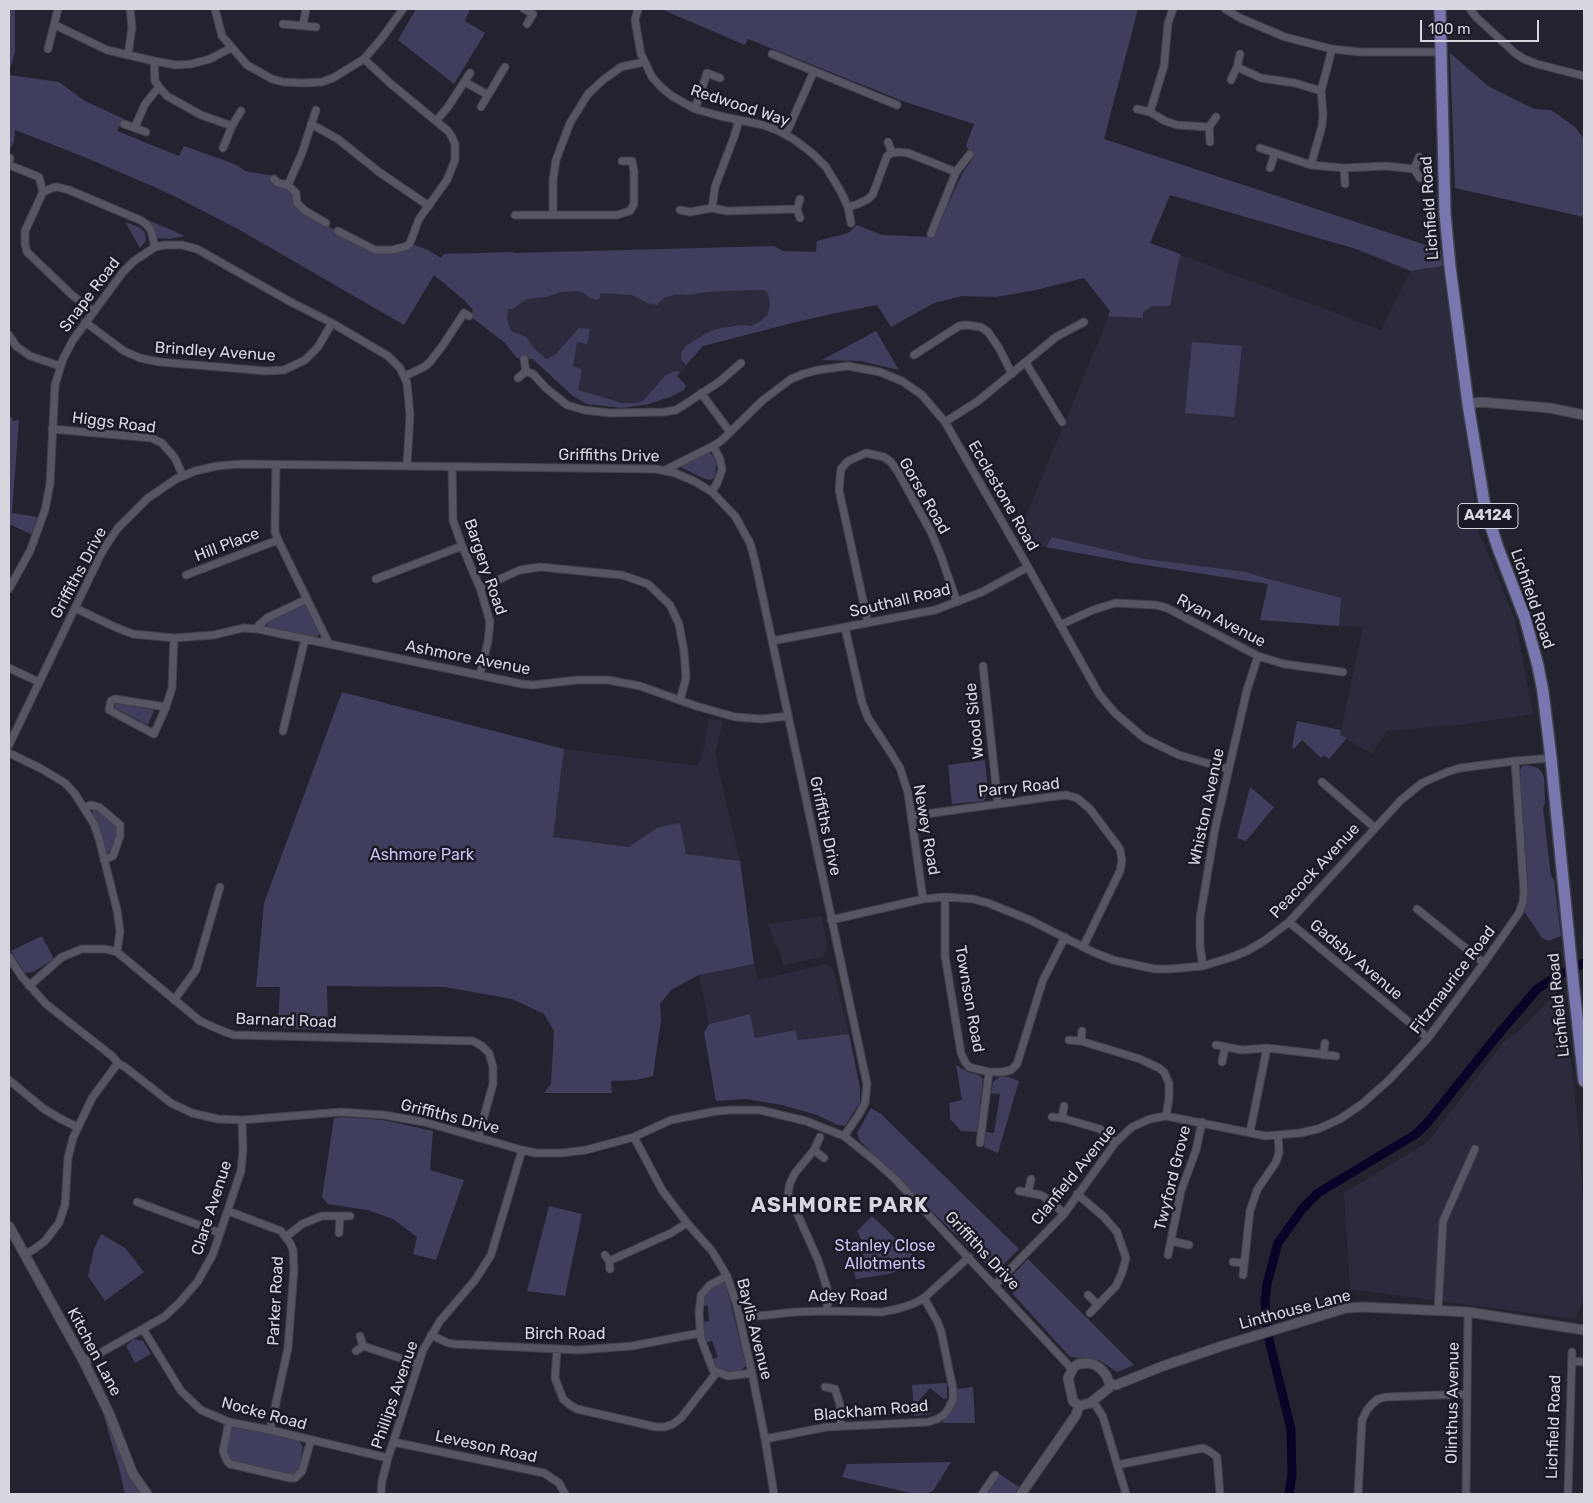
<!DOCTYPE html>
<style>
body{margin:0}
#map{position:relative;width:1593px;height:1503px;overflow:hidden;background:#23232f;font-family:Rubik,sans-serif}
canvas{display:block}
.frame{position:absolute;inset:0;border:10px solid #d6d6de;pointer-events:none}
.scale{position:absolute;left:1420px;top:20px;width:119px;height:22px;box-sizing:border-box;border:2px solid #d6d6de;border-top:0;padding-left:6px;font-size:15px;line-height:18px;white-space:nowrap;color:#d6d6de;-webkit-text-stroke:4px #1a1925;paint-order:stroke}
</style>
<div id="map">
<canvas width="1593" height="1503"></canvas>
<div class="frame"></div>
<div class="scale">100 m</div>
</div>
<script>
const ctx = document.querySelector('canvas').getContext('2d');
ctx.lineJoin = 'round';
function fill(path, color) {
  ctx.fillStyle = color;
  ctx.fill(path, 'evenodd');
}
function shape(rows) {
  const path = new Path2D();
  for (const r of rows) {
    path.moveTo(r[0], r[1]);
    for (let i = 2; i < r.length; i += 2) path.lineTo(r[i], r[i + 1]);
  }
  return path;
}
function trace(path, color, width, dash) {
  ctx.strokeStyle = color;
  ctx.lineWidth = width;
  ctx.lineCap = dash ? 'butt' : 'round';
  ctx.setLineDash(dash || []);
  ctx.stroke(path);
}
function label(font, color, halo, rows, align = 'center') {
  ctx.font = font + ' Rubik,sans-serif';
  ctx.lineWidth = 5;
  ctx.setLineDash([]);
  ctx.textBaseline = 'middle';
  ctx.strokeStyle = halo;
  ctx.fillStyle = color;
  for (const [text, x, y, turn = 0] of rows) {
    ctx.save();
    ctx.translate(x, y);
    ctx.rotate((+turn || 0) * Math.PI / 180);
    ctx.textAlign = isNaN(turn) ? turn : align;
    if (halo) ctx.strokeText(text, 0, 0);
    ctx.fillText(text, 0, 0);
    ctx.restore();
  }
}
const built = shape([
 [1149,243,1381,330,1411,271,1442,266,1479,532,1515,620,1533,714,1459,725,1387,731,1372,754,1340,735,1363,627,1260,620,1268,584,1133,563,1024,543,1018,535,1111,311],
 [783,279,792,323,703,346,665,391,649,404,622,408,587,404,573,396,471,304,478,289],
 [708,719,723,721,715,754,740,861,553,837,564,749,698,766,705,745],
 [822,916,827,948,823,957,783,965,779,948,774,942,768,924],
 [754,964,758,980,826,964,833,969,849,1034,797,1040,795,1030,755,1038,750,1014,709,1024,699,975],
 [1564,995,1579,1136,1584,1226,1584,1299,1575,1319,1350,1289,1344,1193,1428,1142,1503,1043,1520,1030,1553,996]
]);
const green = shape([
 [9,9,15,9,15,52,9,72],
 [416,9,470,9,465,21,485,33,454,84,398,40],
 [661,9,1138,9,1104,139,1441,250,1442,266,1411,271,1356,249,1170,195,1150,243,1180,254,1170,306,1152,306,1143,312,1143,318,1108,316,1110,311,1084,278,1036,290,996,297,962,296,934,303,891,327,877,305,836,313,792,323,703,346,686,365,681,359,681,352,686,346,705,334,716,329,741,325,751,326,761,321,768,314,770,304,768,293,764,290,753,290,706,292,688,295,676,294,664,298,657,305,647,303,632,295,601,293,598,300,590,298,584,293,577,291,561,292,546,297,526,299,513,309,508,309,507,320,511,331,526,337,535,349,546,359,555,355,579,328,590,329,587,344,577,342,573,366,582,369,578,390,622,403,635,403,643,401,665,376,675,371,680,372,677,376,686,385,684,390,670,397,649,404,622,408,587,404,573,396,533,359,517,358,505,343,470,316,473,310,465,301,434,275,404,325,238,229,176,197,152,186,77,154,15,130,14,141,9,152,9,75,59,82,85,101,124,119,117,131,179,156,184,146,237,165,245,171,274,176,271,181,290,191,302,212,377,253,397,252,406,250,412,244,428,250,441,258,444,254,512,252,514,253,774,246,783,251,816,252,817,241,848,233,857,225,882,235,933,237,963,172,973,158,966,145,974,124,899,100,893,97,748,39,745,45],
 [1450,53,1488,86,1534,109,1551,110,1575,127,1584,139,1584,217,1455,188],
 [148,220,185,236,169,239,157,238],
 [125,222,139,227,145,232,146,241,140,248],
 [876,331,899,370,861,361,822,360],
 [1192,342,1242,346,1234,417,1185,413],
 [9,416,12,417,13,421,19,420,12,513,38,517,31,534,9,524],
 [708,452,712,455,716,460,716,470,714,478,710,480,705,479,682,468,682,465],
 [1052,537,1145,559,1246,572,1265,578,1341,598,1339,626,1260,620,1268,584,1133,563,1046,547],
 [304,604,321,632,317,637,270,628,267,625,268,620],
 [342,692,564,749,553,837,629,847,657,828,680,823,686,854,740,861,754,964,699,975,671,990,660,1004,661,1020,653,1076,636,1080,611,1081,612,1093,544,1093,551,1084,554,1031,544,1014,512,999,445,987,327,986,328,1030,278,1028,280,987,256,987,264,903],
 [115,704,121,704,154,710,148,725,115,708],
 [1297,721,1341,730,1340,735,1347,738,1329,759,1324,755,1321,758,1302,740,1294,749,1292,747],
 [985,760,988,791,984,801,952,804,948,765],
 [1527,765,1538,768,1542,772,1544,778,1545,803,1543,808,1551,876,1554,880,1561,936,1548,941,1542,938,1524,911,1528,890,1520,770,1522,766],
 [1250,787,1274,807,1246,841,1237,838],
 [95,809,117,827,116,837,111,851,107,853,92,812],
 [42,936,54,959,33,972,25,973,11,951],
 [750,1014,755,1038,795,1030,798,1040,849,1034,860,1088,860,1102,845,1126,838,1125,817,1115,782,1105,746,1099,716,1101,704,1032,709,1024],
 [956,1065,968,1072,979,1075,983,1079,977,1132,961,1131,950,1119,950,1109,949,1103,962,1100],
 [1000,1076,1009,1077,1019,1081,998,1153,984,1147,986,1132,994,1133,1000,1094,991,1093,993,1082],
 [871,1108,881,1114,1019,1249,999,1269,994,1272,860,1141,857,1133],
 [343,1117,383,1120,433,1131,430,1170,464,1180,436,1260,413,1254,417,1237,393,1219,367,1210,328,1204,322,1197,334,1118],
 [549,1206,582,1214,565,1296,527,1291],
 [872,1216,897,1240,921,1263,889,1274,856,1279,851,1261,867,1252,857,1231],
 [101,1234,125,1248,144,1272,105,1301,88,1276,94,1249],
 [1028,1259,1134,1365,1117,1372,1099,1360,1070,1357,1013,1294,1010,1278],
 [725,1281,746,1366,740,1371,720,1371,711,1360,718,1357,712,1341,705,1343,702,1322,709,1321,708,1306,702,1305,704,1295,711,1286],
 [134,1339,143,1341,151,1354,135,1363,126,1346],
 [947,1383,947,1398,944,1399,930,1388,918,1402,931,1414,914,1416,912,1385],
 [973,1387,975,1423,942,1423,955,1404,957,1389],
 [100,1403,130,1474,142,1494,125,1494,119,1468],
 [238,1426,299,1441,303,1447,299,1472,289,1475,229,1460,226,1452,229,1432,232,1428],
 [951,1462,933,1491,925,1494,915,1494,842,1477,847,1464],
 [995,1471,1019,1487,1014,1494,979,1494]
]);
const canal = shape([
 [1289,1494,1292,1475,1291,1429,1269,1340,1265,1301,1267,1284,1278,1243,1303,1208,1318,1193,1416,1134,1428,1122,1492,1042,1537,989,1557,976,1584,963]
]);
const minor = shape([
 [215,9,222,36,247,65,272,79,283,82,304,83,322,82,333,78,364,59,382,38,403,9],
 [524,9,533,14,527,24],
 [638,9,635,20,641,54,652,77,662,88,672,96,695,109,720,116,763,125,779,131,795,140,813,154,826,167,841,192,848,207,851,223],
 [1225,9,1240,18,1285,37,1332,49,1360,52,1441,52],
 [1470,9,1476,17,1515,53,1524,59,1537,64,1584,76],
 [283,24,316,27],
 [55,25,107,50,154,61,176,65,191,64,210,59,231,48],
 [303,25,306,9],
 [48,49,58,9],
 [772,54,897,105],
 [128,55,132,27,130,9],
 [154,61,155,81,159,87,167,96,201,115,232,126],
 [1237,67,1261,78,1295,83,1321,91],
 [1231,80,1237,67,1240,54],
 [465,82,488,95],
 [481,107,505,67],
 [695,109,707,73,720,78],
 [1137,109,1150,112,1165,121,1177,125,1209,127],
 [1150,112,1164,66,1168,23,1173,9],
 [436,121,448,107,470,73],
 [124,124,146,132],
 [311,124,338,139,379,172,429,206],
 [135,127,145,104,159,87],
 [786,134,814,71],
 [888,142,892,153],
 [1210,142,1209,127,1216,117],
 [223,148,232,126,241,111],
 [1260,148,1311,165,1344,168],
 [1419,157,1414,169,1420,178],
 [10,158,9,165,39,177,43,192],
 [1311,165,1322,126,1323,114,1321,91,1332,49],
 [1270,168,1275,153],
 [274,179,278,183,288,185,296,193,297,203,304,210,326,223],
 [1345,184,1344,168,1386,166,1414,169],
 [288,185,302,153,316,110],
 [800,199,797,209,800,218],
 [848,207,858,204,868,199,873,194,887,156,892,153,899,152,908,153,956,172],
 [712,208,715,187,734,137,739,120],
 [680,210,690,212,712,208,727,211,797,209],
 [515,215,617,215,630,211,634,204,634,172,632,161,622,161],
 [553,215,553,180,556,160,570,123,588,94,603,80,621,67,644,62],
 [338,231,375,250,392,250,407,246,410,243,419,219,447,180,455,160,455,144,452,137,448,131,391,84,364,59],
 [931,234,956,172,970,154],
 [94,312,72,295,27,252,25,244,25,231,43,192,52,188,57,187,69,190,140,220,146,224,151,230,155,247],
 [85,322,124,351,140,358,160,362,266,371,284,370,305,360,318,347,332,323],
 [9,335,16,346,30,356,60,366],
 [914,355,959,326,966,325,981,327,988,332,999,348,1012,374],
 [1026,363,1062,422],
 [526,371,533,374,546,388,567,405,574,407,584,410,610,413,664,412,676,410,684,405,719,382,741,363],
 [405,376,424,367,430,362,443,345,464,313,469,316],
 [518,378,526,371,524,359],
 [701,393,730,432],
 [945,422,978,401,1056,337,1084,322],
 [52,429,151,438,162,443,175,458,183,476],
 [276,465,275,521,275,532,278,540,329,644,522,684,533,685,577,680,608,680,640,686,696,706,735,717,762,719,788,716],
 [452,467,453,520,462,546,480,588,490,622,488,641,480,675],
 [665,470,713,446],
 [712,492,717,483,722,470,720,459,713,446,721,441,763,400,791,379,803,374,818,370,848,366,880,372,902,381,922,395,945,422,1028,567,1099,694,1115,713,1144,738,1179,755,1228,769],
 [186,575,278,540],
 [376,579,462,546],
 [480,588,520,570,540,567,622,575,648,584,670,605,679,624,684,651,686,678,680,700],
 [9,589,30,551,45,510,50,484,55,385,63,359,73,340,123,272,134,261,155,247,165,245,182,245,197,249,289,301,332,323,388,356,400,368,407,383,410,415,407,465],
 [75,608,115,627,133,634,174,638,214,635,243,628,258,629,259,625,267,618,307,599],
 [868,623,839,490,841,469,848,461,866,453,884,457,891,462,898,472,931,532,941,556,957,602],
 [1060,625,1093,610,1115,603,1156,605,1167,608,1258,656,1284,664,1343,672],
 [845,628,862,702,868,718,891,753,900,768,908,793,923,899],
 [258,629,329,644],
 [772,641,935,610,982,592,1028,567],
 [983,666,998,804],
 [9,668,39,682],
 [166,707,115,699,111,701,109,710,154,734,166,707,172,688,174,638],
 [283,731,305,639],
 [9,745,101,554,109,541,118,528,148,498,176,479,195,471,217,466,242,464,656,469,675,473,694,481,712,492,735,516,750,543,755,561,867,1084,865,1103,858,1116,844,1136],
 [9,753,40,768,65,783,75,794,94,824,99,839,117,910,120,931,117,952],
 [1322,782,1375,828],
 [85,808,90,805,99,807,120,825,120,836,113,856,104,860],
 [911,816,1057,796,1066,795,1077,798,1090,809,1120,849,1122,861,1120,871,1083,947],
 [945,897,945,956,961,1053,965,1062,969,1067,989,1072,1002,1072,1011,1070,1017,1064,1043,980,1065,937],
 [1417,909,1484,963],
 [831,920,923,899,945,897,973,899,988,903,1030,920,1093,952,1113,960,1155,969,1169,969,1203,966,1232,957,1247,951,1264,941,1289,922,1401,800,1422,783,1447,772,1460,768,1515,761,1551,758],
 [1289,922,1428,1038],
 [9,957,22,977,46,1004,112,1056,118,1063,125,1067,171,1103,192,1113,209,1117,218,1119,242,1120,341,1112,384,1115,424,1122,522,1150,536,1153,562,1153,586,1150,634,1137,671,1120,717,1111,733,1110,760,1110,806,1121,844,1136,874,1160,895,1179,1072,1369],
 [1203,966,1200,946,1200,918,1215,829,1247,690,1258,656],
 [29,986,62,957,82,949,105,949,117,952,200,1021,225,1032,234,1035,473,1041,482,1046,489,1053,493,1067,493,1084,478,1138],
 [174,1000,196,970,220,887],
 [1069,1040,1081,1041,1140,1059,1159,1068,1164,1072,1169,1083,1169,1098,1166,1116],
 [1081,1041,1082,1031],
 [1216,1045,1242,1050,1267,1048,1336,1056],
 [1323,1055,1325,1043],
 [1222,1062,1225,1047],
 [9,1080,44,1109,61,1119,77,1127],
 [1052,1117,1062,1118,1100,1129,1115,1143],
 [1062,1118,1064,1106],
 [1250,1132,1267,1048],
 [634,1137,662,1190,687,1223,712,1251,727,1276,736,1303,752,1373,765,1439,774,1494],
 [820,1137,814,1150,795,1173,790,1183,788,1193,818,1260,827,1288,828,1302,826,1311],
 [980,1143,989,1072],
 [814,1150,824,1158],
 [1019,1191,1041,1195,1052,1202,1064,1214],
 [1028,1193,1031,1179],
 [1077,1194,1104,1217,1117,1232,1126,1258,1122,1273,1116,1286,1090,1313],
 [137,1202,220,1233],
 [228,1211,281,1231,290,1243,293,1250,294,1269,288,1348,270,1430],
 [339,1233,340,1216],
 [286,1237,302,1224,322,1216,350,1216],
 [1171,1241,1189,1245],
 [24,1254,33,1250,45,1241,59,1223,65,1205,68,1158,73,1138,92,1098,118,1063],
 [605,1255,609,1261,610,1269],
 [1168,1255,1181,1191,1196,1150,1202,1122],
 [609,1261,671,1233,687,1223],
 [1233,1262,1244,1263],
 [1243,1275,1250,1211,1257,1190,1276,1162,1279,1153,1278,1135],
 [727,1276,710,1285,701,1295,699,1313,701,1339,713,1370,728,1376,752,1373],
 [995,1285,1064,1214,1115,1143,1132,1127,1150,1119,1166,1116,1266,1136,1300,1133,1318,1129,1340,1119,1362,1104,1390,1079,1428,1038,1484,963,1519,913,1523,902,1524,892,1515,761],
 [1088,1295,1098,1305],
 [1438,1310,1443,1221,1475,1149],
 [740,1318,795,1312,826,1311,882,1312,897,1309,913,1304,924,1298,969,1257],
 [143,1329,181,1391,201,1410,229,1422,270,1430,388,1458],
 [431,1335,448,1343,455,1344,579,1350,632,1346,700,1333],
 [363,1346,418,1364],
 [557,1350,555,1378,563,1399,570,1405,577,1409,656,1427,665,1427,673,1424,681,1418,717,1372],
 [356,1351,363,1346,360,1336],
 [1572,1361,1584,1362],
 [84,1362,164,1317,180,1302,198,1281,213,1254,241,1171,243,1150,242,1120],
 [825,1387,835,1389,840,1405,841,1426],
 [1093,1401,1103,1417,1126,1494],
 [229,1422,223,1451,227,1461,230,1464,290,1478,295,1478,302,1471,311,1440],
 [765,1439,827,1427,928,1422,937,1419,944,1415,949,1408,953,1399,953,1389,941,1331,937,1321,924,1298],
 [393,1442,544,1473,559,1483,565,1494],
 [1117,1465,1203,1448,1209,1451,1217,1457,1220,1494],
 [381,1494,382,1481,388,1458,423,1350,440,1321,475,1280,491,1255,522,1150],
 [982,1494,995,1475],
 [1358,1494,1362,1420,1367,1410,1372,1404,1378,1399,1386,1397,1467,1394],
 [1466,1494,1468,1312],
 [1568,1494,1572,1352]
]);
const tertiary = shape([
 [1468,404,1480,402,1550,408,1584,415],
 [9,1226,84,1362,109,1413,133,1474,147,1494],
 [1089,1363,1095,1365,1101,1369,1106,1375,1110,1384,1109,1388,1090,1403,1079,1406,1073,1401,1068,1378,1074,1367,1078,1364,1089,1363],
 [1110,1384,1116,1385,1163,1366,1225,1345,1346,1308,1363,1307,1468,1312,1584,1330],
 [1021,1494,1076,1415,1079,1406]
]);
const primary = shape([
 [1440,9,1445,214,1450,267,1468,404,1485,508,1498,548,1525,618,1538,666,1543,692,1551,758,1574,990,1584,1081]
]);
const shields = [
 [1488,516,60]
];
const shieldNames = [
 ["A4124",1488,516]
];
const streetNames = [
 ["Redwood Way",740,106,18],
 ["Lichfield Road",1430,208,-94],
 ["Snape Road",90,295,-53],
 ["Brindley Avenue",215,352,4],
 ["Higgs Road",114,423,7],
 ["Griffiths Drive",609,456,1],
 ["Gorse Road",924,496,60],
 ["Ecclestone Road",1003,496,60],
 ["Hill Place",227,545,-21],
 ["Bargery Road",485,567,71],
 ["Griffiths Drive",79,573,-62],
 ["Lichfield Road",1532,599,71],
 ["Southall Road",900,601,-13],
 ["Ryan Avenue",1221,621,27],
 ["Ashmore Avenue",468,658,11],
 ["Wood Side",975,721,-96],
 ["Parry Road",1019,788,-6],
 ["Whiston Avenue",1207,807,-78],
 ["Griffiths Drive",825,826,78],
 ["Newey Road",926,830,80],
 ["Peacock Avenue",1315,871,-47],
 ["Gadsby Avenue",1356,960,40],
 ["Fitzmaurice Road",1453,980,-53],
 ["Townson Road",969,999,80],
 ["Lichfield Road",1559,1005,-96],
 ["Barnard Road",286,1021,2],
 ["Griffiths Drive",450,1117,14],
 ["Clanfield Avenue",1074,1175,-51],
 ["Twyford Grove",1173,1178,-76],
 ["Clare Avenue",212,1208,-72],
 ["Griffiths Drive",982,1251,47],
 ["Adey Road",848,1296,-1],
 ["Parker Road",276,1301,-87],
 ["Linthouse Lane",1295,1310,-15],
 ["Baylis Avenue",754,1329,76],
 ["Birch Road",565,1334],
 ["Kitchen Lane",94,1352,62],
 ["Phillips Avenue",395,1395,-71],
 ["Olinthus Avenue",1453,1403,-89],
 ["Blackham Road",871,1411,-5],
 ["Nocke Road",264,1414,15],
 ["Lichfield Road",1554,1427,-88],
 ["Leveson Road",486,1447,12]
];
const parkNames = [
 ["Ashmore Park",422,855],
 ["Stanley Close",885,1246],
 ["Allotments",885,1264]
];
const districtNames = [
 ["ASHMORE PARK",840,1206]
];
fill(built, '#2c2b3e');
fill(green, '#3f3e5c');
trace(canal, '#0b0227', 9);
trace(minor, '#41414b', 9);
trace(tertiary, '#41414b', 11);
trace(primary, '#41414b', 14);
trace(minor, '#555563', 7);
trace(tertiary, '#555563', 9);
trace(primary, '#7a76b0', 11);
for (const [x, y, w] of shields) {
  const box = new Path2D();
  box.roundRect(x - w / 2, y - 12.5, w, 25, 4);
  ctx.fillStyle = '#1a1925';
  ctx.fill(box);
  trace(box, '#d6d6de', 1);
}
label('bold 15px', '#d6d6de', null, shieldNames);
label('16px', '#d6d6de', '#1a1925', streetNames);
label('16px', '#c7c6f4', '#1a1925', parkNames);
ctx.letterSpacing = '1px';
label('bold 21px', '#d6d6de', '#1a1925', districtNames);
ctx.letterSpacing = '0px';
</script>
